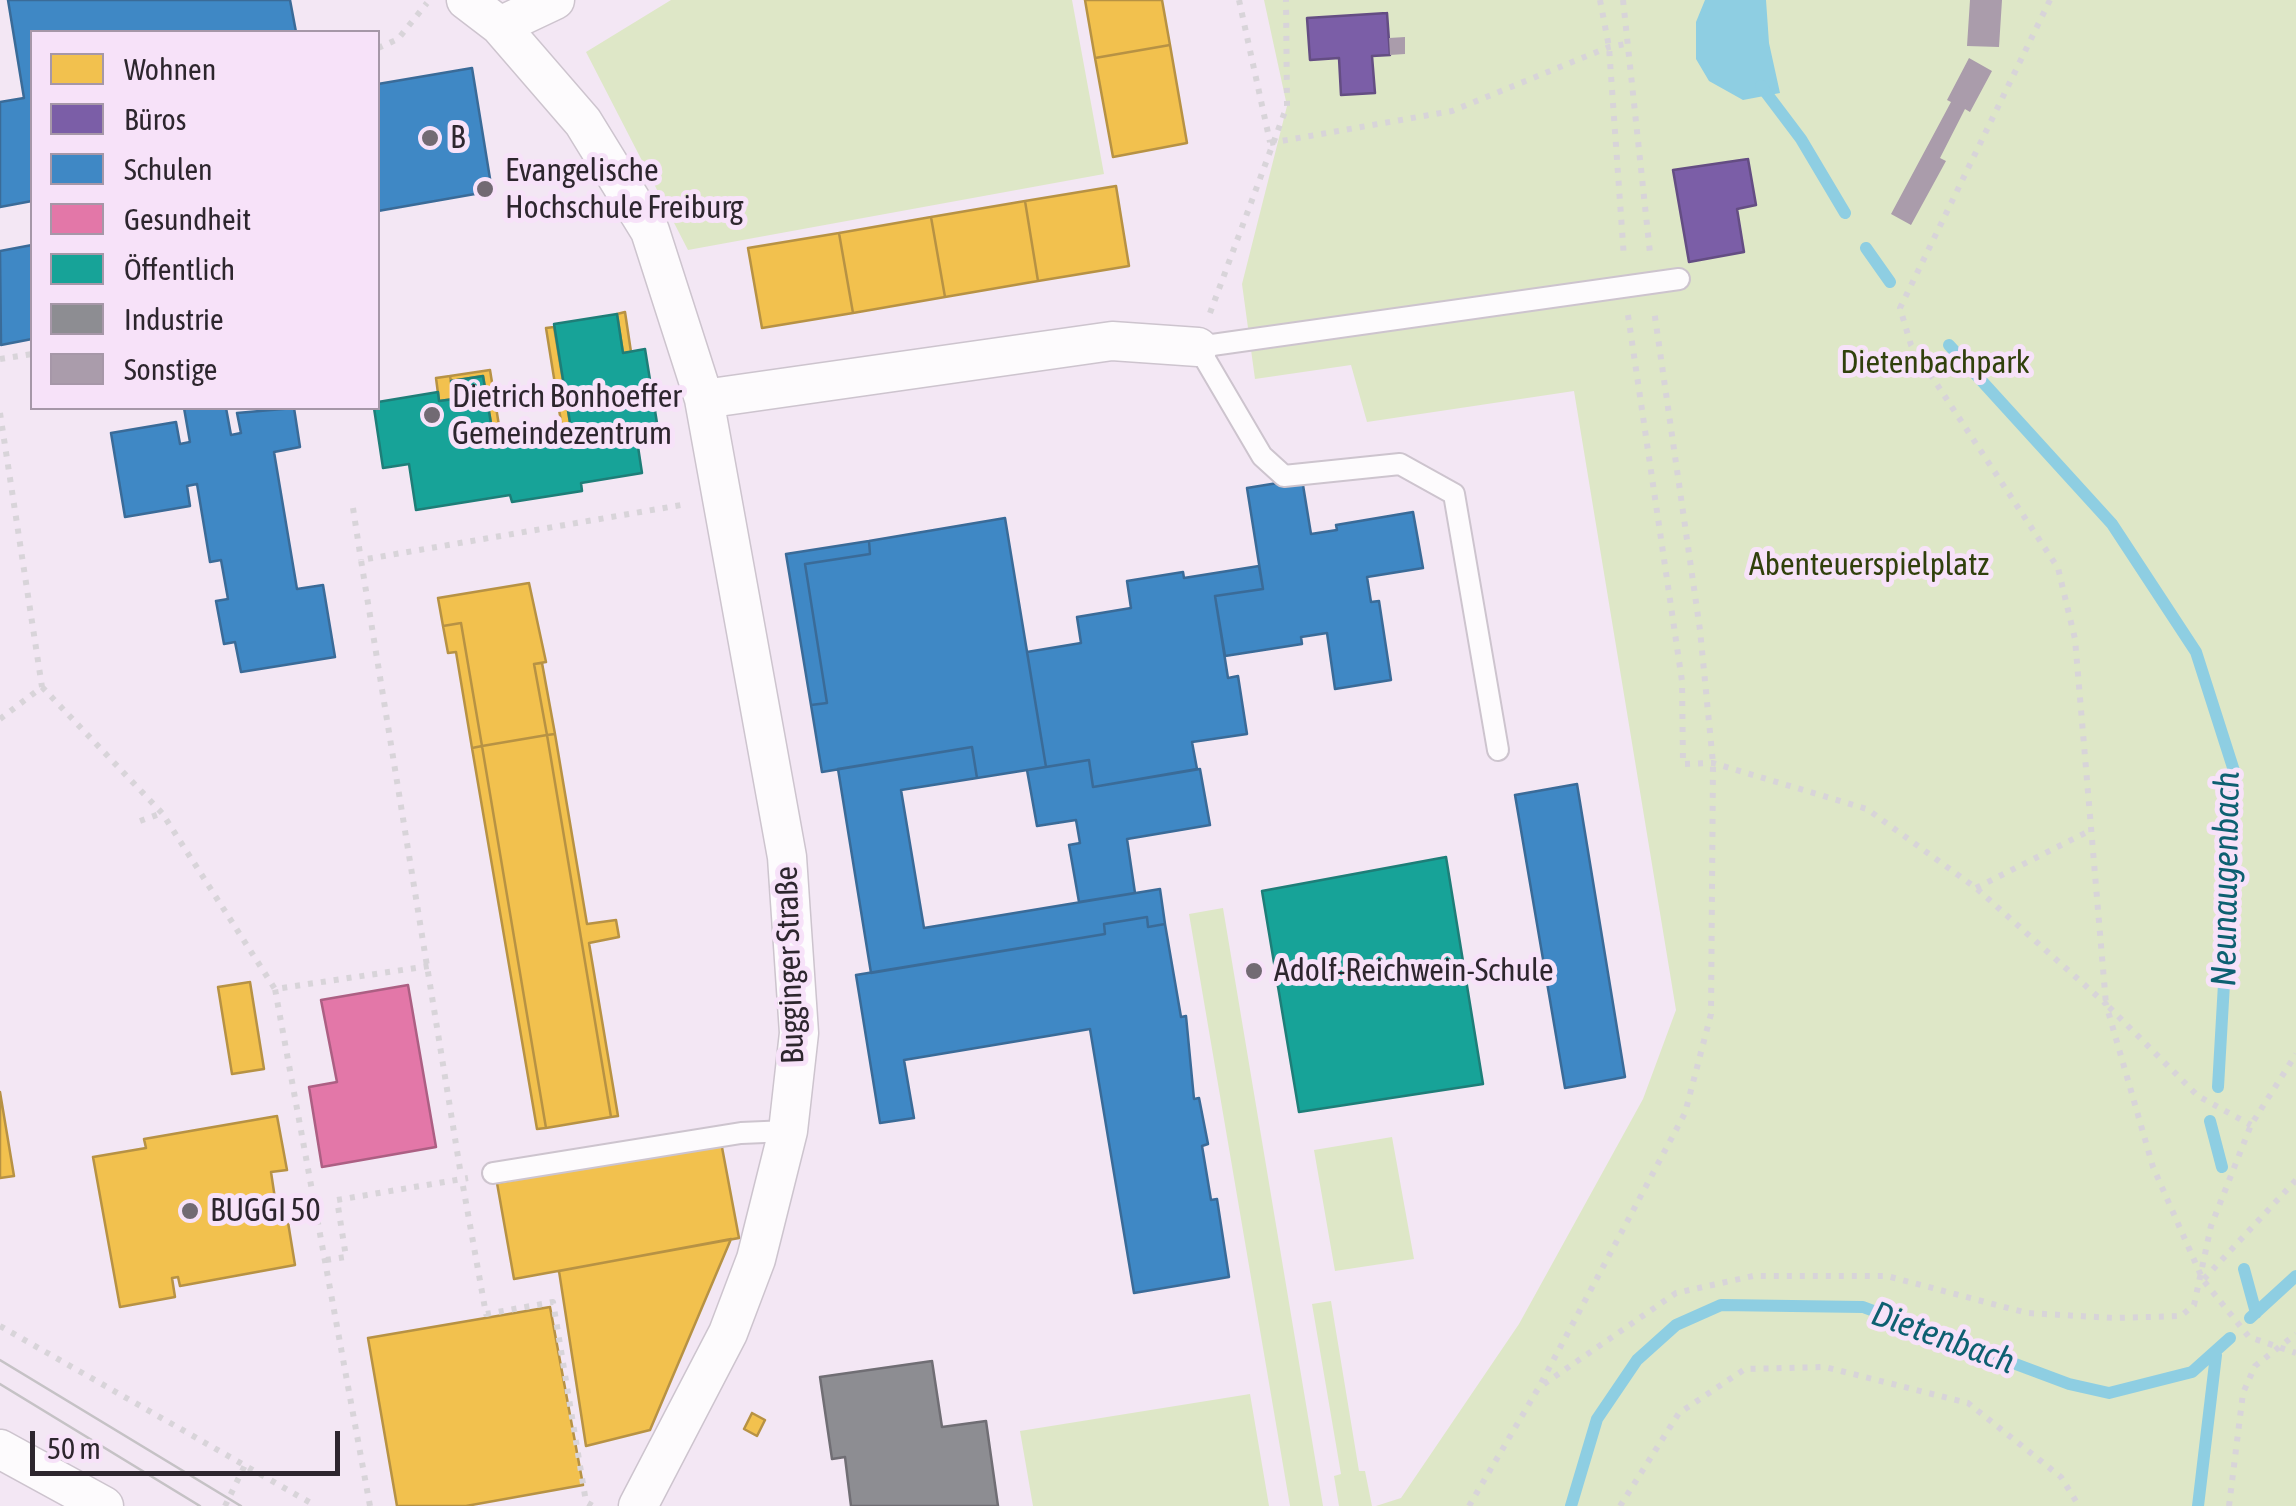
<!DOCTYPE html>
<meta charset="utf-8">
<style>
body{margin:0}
#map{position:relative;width:2296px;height:1506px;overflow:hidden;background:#f3e7f4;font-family:"Asap Condensed",sans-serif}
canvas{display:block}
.legend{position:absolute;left:30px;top:30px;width:350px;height:380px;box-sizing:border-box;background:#f7e2f9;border:2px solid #a697a8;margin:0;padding:12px 18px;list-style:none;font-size:30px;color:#2d262e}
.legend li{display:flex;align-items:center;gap:20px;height:50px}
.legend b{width:50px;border:2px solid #a697a8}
.scale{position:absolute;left:30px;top:1431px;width:310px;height:45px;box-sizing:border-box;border:5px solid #2d262e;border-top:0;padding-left:12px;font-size:30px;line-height:35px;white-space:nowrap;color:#2d262e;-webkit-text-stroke:8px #f7e2f9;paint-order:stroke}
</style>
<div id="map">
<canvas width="2296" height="1506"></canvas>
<ul class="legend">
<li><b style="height:28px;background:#f2c14e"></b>Wohnen</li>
<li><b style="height:28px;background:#7b5ea7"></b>Büros</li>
<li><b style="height:28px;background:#3f88c5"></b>Schulen</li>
<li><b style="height:28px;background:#e377a8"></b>Gesundheit</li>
<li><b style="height:28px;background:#17a398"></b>Öffentlich</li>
<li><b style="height:28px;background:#8d8d92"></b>Industrie</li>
<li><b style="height:28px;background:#aa9cab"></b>Sonstige</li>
</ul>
<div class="scale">50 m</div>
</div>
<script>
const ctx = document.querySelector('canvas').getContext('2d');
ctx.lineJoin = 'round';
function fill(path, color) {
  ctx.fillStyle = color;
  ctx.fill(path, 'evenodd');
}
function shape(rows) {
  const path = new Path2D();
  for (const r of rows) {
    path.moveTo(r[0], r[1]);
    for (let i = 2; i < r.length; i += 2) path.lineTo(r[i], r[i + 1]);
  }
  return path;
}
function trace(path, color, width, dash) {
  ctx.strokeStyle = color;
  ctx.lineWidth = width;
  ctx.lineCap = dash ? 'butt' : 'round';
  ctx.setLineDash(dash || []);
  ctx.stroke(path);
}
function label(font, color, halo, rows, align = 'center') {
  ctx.font = font + ' "Asap Condensed",sans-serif';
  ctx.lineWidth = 10;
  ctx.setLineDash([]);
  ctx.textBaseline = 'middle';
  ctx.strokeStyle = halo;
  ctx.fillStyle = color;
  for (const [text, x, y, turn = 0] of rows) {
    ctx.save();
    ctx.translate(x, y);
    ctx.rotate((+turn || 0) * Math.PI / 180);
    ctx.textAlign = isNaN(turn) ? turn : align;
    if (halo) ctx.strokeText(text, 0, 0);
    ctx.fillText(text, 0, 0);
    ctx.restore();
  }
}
const green = shape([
 [671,0,1072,0,1104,174,688,250,586,52],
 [1264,0,2296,0,2296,1506,1376,1506,1401,1498,1519,1324,1643,1099,1676,1010,1574,391,1367,422,1351,365,1255,379,1242,284,1287,106],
 [1223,908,1323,1506,1290,1506,1189,914],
 [1392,1137,1414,1259,1335,1271,1314,1150],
 [1331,1301,1359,1471,1365,1471,1372,1506,1339,1506,1334,1476,1341,1474,1312,1304],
 [1250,1394,1269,1506,1033,1506,1020,1431]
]);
const water = shape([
 [1705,0,1766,0,1769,43,1780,93,1743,100,1709,81,1696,59,1696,22]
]);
const homes = shape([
 [1085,0,1162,0,1170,45,1095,58,1085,0],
 [1170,45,1187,143,1113,157,1095,58,1170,45],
 [1116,186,1129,266,1038,281,1025,201,1116,186],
 [1025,201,1038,281,945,297,931,217,1025,201],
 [931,217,945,297,853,313,839,233,931,217],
 [839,233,853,313,762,328,748,248,839,233],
 [625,312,631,352,623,353,617,314,625,312],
 [554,327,572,435,495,447,483,376,451,381,450,376,490,370,501,438,562,428,546,328,554,327],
 [450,376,454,399,439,401,436,378,450,376],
 [529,583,546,662,534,664,547,735,482,746,461,623,443,626,438,598,529,583],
 [461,623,482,746,472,748,456,652,448,653,443,626,461,623],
 [542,663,555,734,547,735,534,664,542,663],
 [555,734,587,924,616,920,619,937,589,943,618,1116,611,1117,547,735,555,734],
 [547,735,611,1117,546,1128,482,746,547,735],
 [482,746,546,1128,537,1129,472,748,482,746],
 [250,982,264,1069,232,1074,218,987,250,982],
 [0,1092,14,1176,0,1178,0,1092],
 [277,1116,287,1170,271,1172,277,1212,286,1210,295,1265,180,1286,178,1277,172,1278,175,1297,120,1307,93,1157,146,1148,144,1139,277,1116],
 [721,1142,739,1238,514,1279,497,1183,721,1142],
 [731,1239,650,1430,586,1446,559,1271,731,1239],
 [550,1307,583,1485,466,1506,397,1506,368,1338,550,1307],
 [752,1413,765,1420,757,1436,744,1429,752,1413]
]);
const offices = shape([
 [1387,13,1390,55,1372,56,1375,93,1341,95,1339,58,1310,60,1307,18,1387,13],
 [1748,159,1756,205,1737,209,1744,252,1689,262,1673,170,1748,159]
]);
const schools = shape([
 [8,0,290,0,296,32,309,32,32,32,32,201,0,207,0,102,24,98,8,0],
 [472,68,492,191,378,211,378,84,472,68],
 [32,245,32,339,1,345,0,251,32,245],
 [184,408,226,408,231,435,241,433,237,413,294,408,300,447,274,452,297,589,323,585,335,657,241,672,235,642,224,644,216,601,228,599,221,560,210,562,197,484,187,486,190,506,125,517,111,433,176,422,180,444,190,442,184,408],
 [1302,479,1311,534,1337,530,1336,525,1413,512,1423,568,1367,577,1371,602,1379,601,1391,680,1335,689,1327,633,1301,637,1302,644,1225,656,1215,596,1263,589,1247,488,1302,479],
 [1005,518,1046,767,977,778,972,747,822,772,811,705,827,703,805,564,870,554,869,541,1005,518],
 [869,541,870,554,805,564,827,703,811,705,786,554,869,541],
 [1259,566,1263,589,1215,596,1228,678,1238,676,1247,734,1192,742,1197,769,1093,787,1089,760,1046,767,1027,652,1081,643,1077,617,1131,608,1127,581,1183,572,1184,578,1259,566],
 [972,747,977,778,901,790,924,928,1160,889,1165,924,1148,927,1147,917,1104,924,1105,934,871,973,838,769,972,747],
 [1089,760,1093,787,1200,769,1210,825,1127,839,1135,893,1079,902,1069,845,1080,843,1076,820,1037,826,1027,770,1089,760],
 [1577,784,1625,1077,1565,1088,1515,795,1577,784],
 [1147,917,1148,927,1165,924,1181,1017,1186,1016,1194,1099,1199,1098,1208,1144,1202,1146,1211,1200,1217,1199,1229,1277,1134,1293,1090,1029,904,1060,914,1118,880,1123,856,975,1105,934,1104,924,1147,917]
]);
const health = shape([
 [408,985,436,1147,322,1167,309,1087,337,1082,321,1000,408,985]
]);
const public = shape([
 [617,314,623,353,645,349,657,423,635,427,642,473,581,483,582,491,512,502,510,495,416,510,409,464,383,468,374,408,378,402,438,392,439,401,454,399,451,381,483,376,495,447,572,435,554,324,617,314],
 [1446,857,1483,1084,1299,1112,1262,891,1446,857]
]);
const industry = shape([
 [932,1361,942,1427,986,1421,998,1506,851,1506,845,1457,832,1459,820,1377,932,1361]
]);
const stream = shape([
 [1761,86,1801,139,1845,213],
 [1866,248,1890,282],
 [1949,345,2112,524,2196,652,2236,777,2218,1087],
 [2210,1121,2222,1167],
 [2244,1269,2256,1313],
 [2250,1318,2296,1276],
 [1571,1506,1597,1419,1637,1360,1676,1325,1721,1305,1863,1307,2069,1384,2109,1393,2192,1372,2230,1338],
 [2198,1506,2216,1355]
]);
const building = shape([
 [1970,0,2002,0,1999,47,1967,46],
 [1405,37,1405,54,1390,55,1389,38],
 [1969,58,1992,71,1970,112,1965,109,1940,158,1946,161,1911,225,1891,214,1951,102,1947,100]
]);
const path = shape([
 [1239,0,1270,142],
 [1600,0,1609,47,1624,258],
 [1623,0,1650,253],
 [2050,0,1900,308,1911,345,2058,568,2075,639,2106,1004,2198,1096,2251,1125],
 [378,48,398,39,427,3],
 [1270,143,1452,111,1609,47,1631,43],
 [1210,313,1287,106,1286,0],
 [1628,315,1682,681,1683,764,1713,763,1867,809,1976,888,2106,1004,2153,1167,2203,1280,2249,1337,2296,1353],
 [0,359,32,354],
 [0,413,42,687,0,719],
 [353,508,361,560],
 [42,687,162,813,275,989],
 [140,821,162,813],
 [1976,888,2091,830],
 [460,1169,361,560,687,504],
 [463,1186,486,1314,553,1302,586,1502,593,1506],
 [326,1260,346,1257,337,1200,468,1178],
 [2204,1279,2296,1180],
 [0,1326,316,1506],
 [1544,1384,1676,1293,1753,1276,1887,1276,2027,1313,2114,1318,2181,1316,2194,1305,2211,1226,2251,1125,2296,1054],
 [225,1506,245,1465],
 [370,1506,275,989,429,966],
 [1469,1506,1539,1387,1685,1113,1711,1014,1713,763,1700,630,1654,310],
 [1620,1506,1679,1413,1745,1369,1825,1367,1968,1403,2061,1477,2079,1506],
 [2229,1506,2243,1393,2255,1366,2296,1334]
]);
const service = shape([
 [1498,750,1454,494,1400,464,1284,476,1262,456,1198,347,1679,279],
 [493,1173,741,1133,788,1131]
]);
const minor = shape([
 [466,0,500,26,583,122,650,231,704,399,787,857,799,1033,788,1131,756,1259,728,1333,638,1506],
 [500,26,555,0],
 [704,399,1112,341,1198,347],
 [0,1449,104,1506]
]);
const tram = shape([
 [0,1360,241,1506],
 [0,1384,200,1506]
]);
const markers = [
 [430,138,10,"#726a73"],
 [485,189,10,"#726a73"],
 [432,415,10,"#726a73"],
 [1254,971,10,"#726a73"],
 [190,1211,10,"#726a73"]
];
const poiNames = [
 ["B",450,138],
 ["Evangelische",505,171],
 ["Hochschule Freiburg",505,208],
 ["Dietrich Bonhoeffer",452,397],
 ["Gemeindezentrum",452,434],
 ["Adolf-Reichwein-Schule",1274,971],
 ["BUGGI 50",210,1211]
];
const parkNames = [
 ["Dietenbachpark",1935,363],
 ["Abenteuerspielplatz",1869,565]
];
const streetNames = [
 ["Bugginger Straße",790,965,-92]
];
const waterNames = [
 ["Neunaugenbach",2226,879,-89],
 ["Dietenbach",1943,1338,20]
];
fill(green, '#dee7c7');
fill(water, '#8ecee2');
fill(homes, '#f2c14e');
trace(homes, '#b79244', 2.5);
fill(offices, '#7b5ea7');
trace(offices, '#644d83', 2.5);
fill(schools, '#3f88c5');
trace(schools, '#3a6b98', 2.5);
fill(health, '#e377a8');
trace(health, '#ac5f83', 2.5);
fill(public, '#17a398');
trace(public, '#1e7e78', 2.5);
fill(industry, '#8d8d92');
trace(industry, '#706e74', 2.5);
trace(stream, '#8ecee2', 12);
fill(building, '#aa9cab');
trace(service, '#cdc4ce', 24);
trace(minor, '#cdc4ce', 41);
trace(path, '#d8d4d9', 6, [5, 8]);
trace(service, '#fdfbfd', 20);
trace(minor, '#fdfbfd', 38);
trace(tram, '#c5c2c5', 2.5);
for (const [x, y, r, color] of markers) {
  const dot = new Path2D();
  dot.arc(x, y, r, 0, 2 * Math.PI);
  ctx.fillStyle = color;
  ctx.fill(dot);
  trace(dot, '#f7e2f9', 4);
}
label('32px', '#2d262e', '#f7e2f9', poiNames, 'left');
label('32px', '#30400c', '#f7e2f9', parkNames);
label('32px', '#2d262e', '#f7e2f9', streetNames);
label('italic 35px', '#0e6071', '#f7e2f9', waterNames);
</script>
